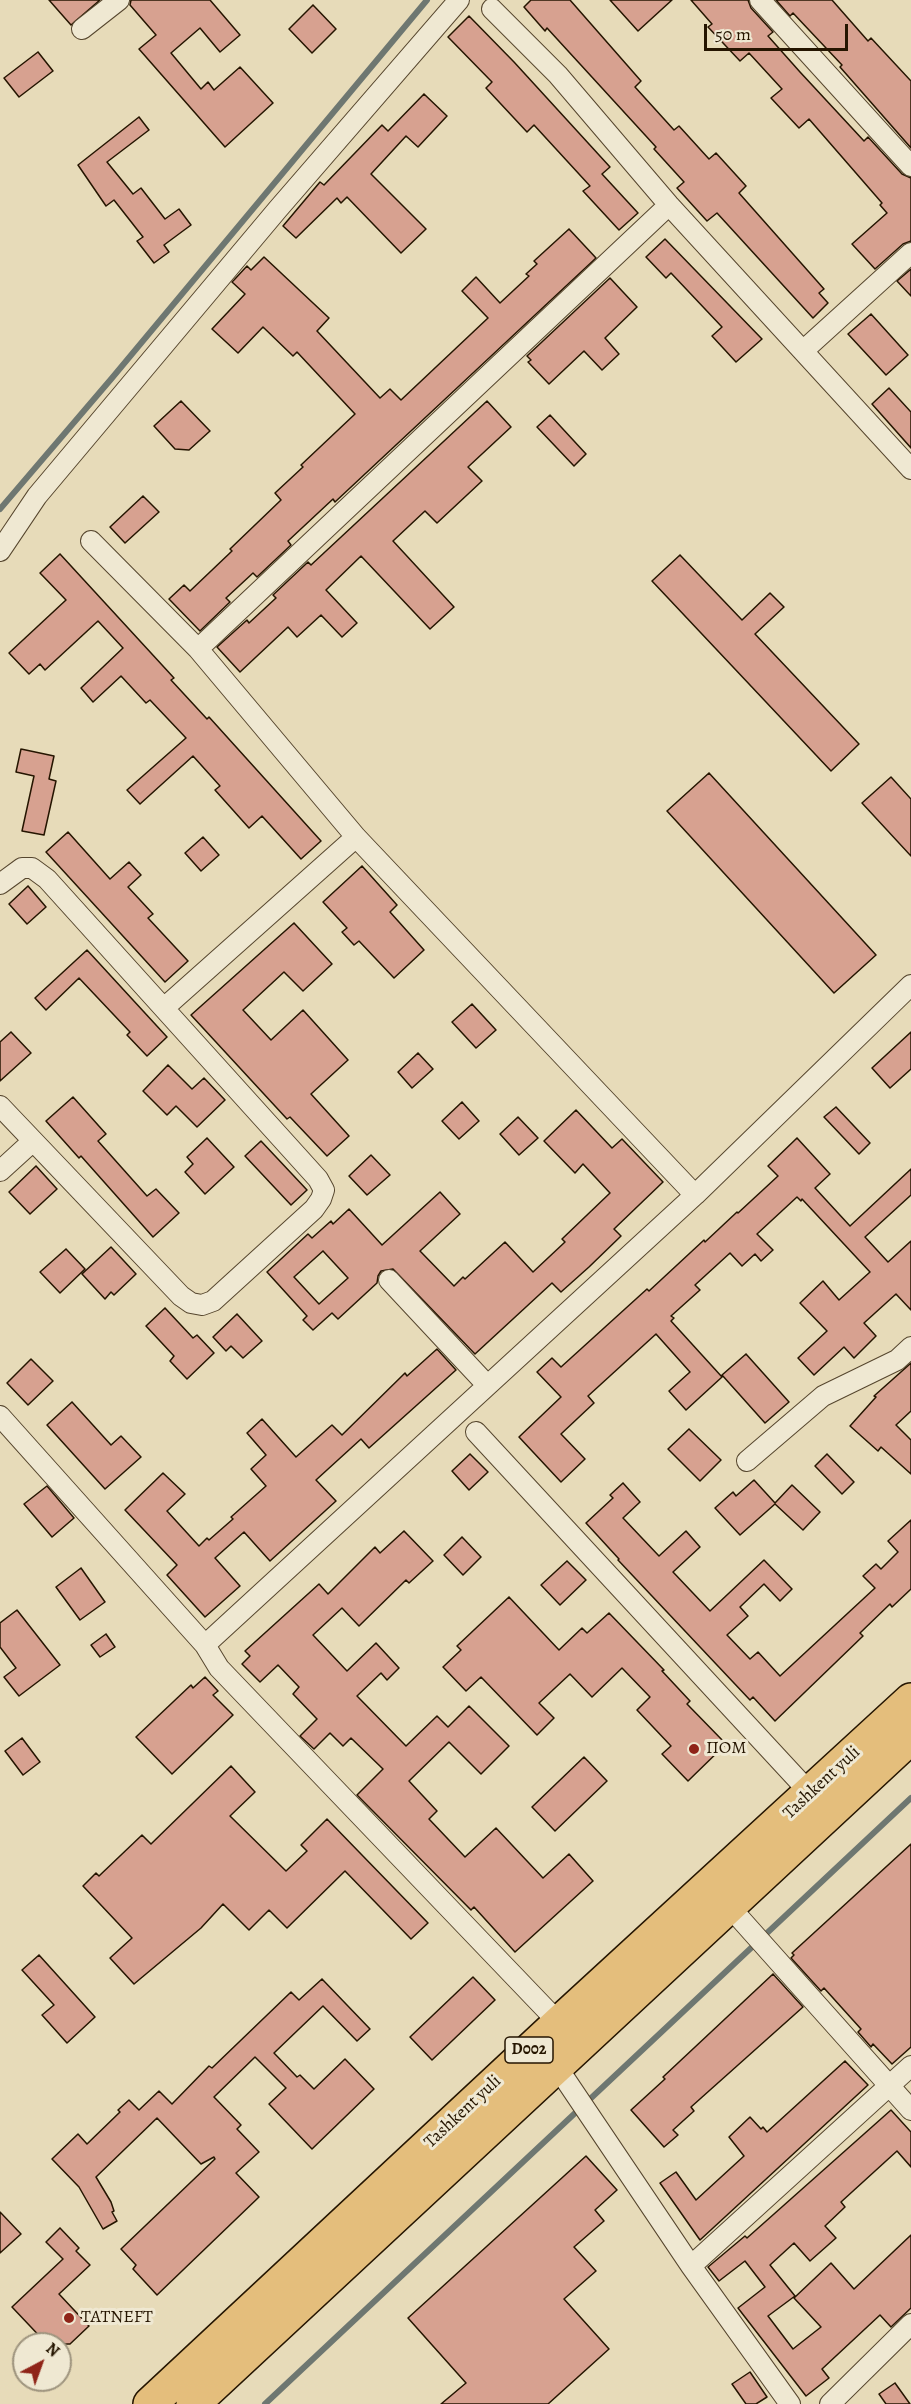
<!DOCTYPE html>
<meta charset="utf-8">
<style>
body{margin:0}
#map{position:relative;width:911px;height:2404px;overflow:hidden;background:#e7dbb9;font-family:Alegreya,serif}
canvas{display:block}
.north{position:absolute;left:12px;top:2332px;width:60px;height:60px;box-sizing:border-box;background:#efe8d2;border:2px solid #9e947e;border-radius:50%;rotate:41deg;font-size:16px;font-weight:700;line-height:24px;text-align:center;color:#251500}
.north::after{content:'';display:block;margin:auto;width:21px;height:27px;background:#8f2418;clip-path:polygon(50% 0,100% 100%,50% 72%,0 100%)}
.scale{position:absolute;left:704px;top:24px;width:144px;height:27px;box-sizing:border-box;border:3px solid #251500;border-top:0;padding-left:8px;font-size:18px;line-height:21px;white-space:nowrap;color:#251500;-webkit-text-stroke:4px #efe8d2;paint-order:stroke}
</style>
<div id="map">
<canvas width="911" height="2404"></canvas>
<div class="north">N</div>
<div class="scale">50 m</div>
</div>
<script>
const ctx = document.querySelector('canvas').getContext('2d');
ctx.lineJoin = 'round';
function shape(rows) {
  const path = new Path2D();
  for (const r of rows) {
    path.moveTo(r[0], r[1]);
    for (let i = 2; i < r.length; i += 2) path.lineTo(r[i], r[i + 1]);
  }
  return path;
}
function trace(path, color, width, dash) {
  ctx.strokeStyle = color;
  ctx.lineWidth = width;
  ctx.lineCap = dash ? 'butt' : 'round';
  ctx.setLineDash(dash || []);
  ctx.stroke(path);
}
function fill(path, color) {
  ctx.fillStyle = color;
  ctx.fill(path, 'evenodd');
}
function label(font, color, halo, rows, align = 'center') {
  ctx.font = font + ' Alegreya,serif';
  ctx.lineWidth = 6;
  ctx.setLineDash([]);
  ctx.textBaseline = 'middle';
  ctx.strokeStyle = halo;
  ctx.fillStyle = color;
  for (const [text, x, y, turn = 0] of rows) {
    ctx.save();
    ctx.translate(x, y);
    ctx.rotate((+turn || 0) * Math.PI / 180);
    ctx.textAlign = isNaN(turn) ? turn : align;
    if (halo) ctx.strokeText(text, 0, 0);
    ctx.fillText(text, 0, 0);
    ctx.restore();
  }
}
const stream = shape([
 [0,509,112,378,427,0],
 [265,2404,911,1798]
]);
const building = shape([
 [49,0,100,0,71,25,49,0],
 [131,0,210,0,240,35,220,52,200,28,171,53,201,89,208,82,214,90,240,67,273,103,225,147,139,49,156,35,130,5,131,0],
 [531,0,570,0,641,81,635,87,674,130,679,126,709,159,716,153,746,186,739,193,824,289,819,293,828,303,813,318,717,213,707,221,677,188,684,182,654,149,656,147,547,28,545,31,524,7,531,0],
 [610,0,672,0,638,31,610,0],
 [691,0,748,0,751,8,773,32,768,36,800,72,864,141,868,137,902,174,911,178,911,241,903,244,875,269,852,244,887,213,880,205,882,203,809,119,799,128,771,98,782,89,749,53,740,61,708,27,712,24,691,0],
 [776,0,832,0,868,41,871,38,911,81,911,148,840,67,842,65,793,13,790,16,776,0],
 [313,5,336,29,312,53,289,29,313,5],
 [469,16,514,62,610,167,602,174,638,213,619,230,583,191,590,186,534,125,527,132,486,88,492,82,448,37,469,16],
 [38,52,53,71,19,97,4,78,38,52],
 [424,94,447,116,418,147,406,136,371,174,426,229,401,253,347,197,341,203,337,198,296,238,283,226,320,182,324,185,382,125,388,131,424,94],
 [139,117,149,130,107,162,133,194,141,188,165,219,179,209,191,225,164,245,169,252,154,263,137,241,143,237,114,200,106,206,78,165,139,117],
 [569,229,596,258,335,502,333,499,288,541,291,545,257,577,253,573,226,598,230,602,200,631,169,599,184,585,190,591,232,551,230,549,281,500,275,493,303,467,301,465,355,414,297,352,293,356,263,327,238,353,212,329,245,294,232,282,234,280,247,266,251,270,264,257,329,318,317,331,380,398,390,389,401,400,488,318,462,291,476,277,500,303,529,276,526,274,537,264,534,261,569,229],
 [665,239,762,339,736,362,712,336,722,327,671,273,666,278,646,257,665,239],
 [911,269,911,296,897,281,911,269],
 [610,278,637,307,605,338,619,354,602,370,584,351,549,384,528,362,531,360,527,356,610,278],
 [871,314,908,355,886,375,848,334,871,314],
 [889,388,911,412,911,448,872,404,889,388],
 [181,401,210,431,189,450,175,449,154,426,181,401],
 [487,401,511,427,468,467,482,481,437,523,425,511,393,541,454,607,430,629,361,556,326,590,357,623,342,637,321,615,297,637,288,627,240,672,217,647,247,620,249,623,276,598,273,595,308,562,311,565,487,401],
 [550,415,586,454,574,466,537,427,550,415],
 [143,496,159,512,125,543,110,527,143,496],
 [60,554,174,678,171,680,207,719,209,717,321,841,301,859,262,816,249,828,215,790,220,786,193,756,140,804,127,790,186,738,150,700,146,703,121,676,93,702,81,688,123,648,98,621,45,670,40,664,29,674,9,653,66,600,40,573,60,554],
 [680,555,742,620,770,593,784,607,755,634,859,744,831,771,652,581,680,555],
 [21,749,54,756,49,779,56,781,44,835,22,831,34,776,16,772,21,749],
 [709,773,876,955,834,993,667,811,709,773],
 [891,777,911,799,911,856,862,803,891,777],
 [68,832,110,879,129,862,141,875,128,887,153,914,148,918,188,961,165,982,46,852,68,832],
 [203,837,219,855,201,871,185,853,203,837],
 [362,866,397,905,390,912,424,950,394,978,359,941,354,945,342,932,347,928,323,902,362,866],
 [28,886,46,907,27,924,9,904,28,886],
 [294,923,332,964,303,991,284,972,243,1010,271,1040,303,1010,348,1060,311,1094,349,1136,327,1156,290,1117,287,1119,191,1015,294,923],
 [87,950,167,1037,147,1056,127,1035,130,1032,79,978,46,1010,35,998,87,950],
 [472,1004,496,1030,476,1048,452,1022,472,1004],
 [11,1032,31,1053,0,1081,0,1042,11,1032],
 [911,1032,911,1069,890,1088,872,1068,911,1032],
 [418,1053,433,1069,412,1088,398,1072,418,1053],
 [168,1065,192,1089,204,1078,225,1100,197,1127,176,1106,167,1115,143,1091,168,1065],
 [73,1097,106,1134,98,1141,147,1196,156,1189,179,1213,153,1237,81,1156,79,1158,46,1121,73,1097],
 [462,1102,479,1121,459,1139,442,1121,462,1102],
 [836,1107,870,1143,859,1154,824,1117,836,1107],
 [576,1110,612,1148,622,1139,663,1182,614,1229,621,1236,589,1267,561,1292,552,1283,475,1354,393,1269,381,1271,378,1276,377,1283,338,1319,332,1313,313,1330,303,1320,307,1316,267,1272,308,1234,312,1238,331,1221,333,1224,349,1209,382,1245,440,1192,460,1214,420,1251,454,1286,463,1277,465,1279,505,1242,533,1272,565,1242,562,1239,610,1193,583,1164,575,1173,544,1141,576,1110],
 [323,1251,348,1278,319,1304,294,1277,323,1251],
 [518,1117,538,1138,519,1155,500,1134,518,1117],
 [207,1138,234,1167,205,1194,185,1172,193,1164,187,1157,207,1138],
 [797,1138,830,1174,815,1188,850,1226,911,1169,911,1195,865,1237,888,1262,911,1241,911,1310,896,1294,864,1323,876,1336,854,1358,844,1347,814,1375,798,1358,827,1331,800,1303,823,1281,839,1300,870,1272,802,1199,801,1201,797,1197,757,1234,773,1250,761,1261,755,1254,742,1266,730,1253,695,1285,700,1290,671,1316,674,1318,671,1321,722,1377,686,1410,669,1391,690,1372,656,1334,588,1396,594,1403,561,1434,585,1459,561,1482,519,1437,561,1397,537,1372,552,1358,561,1367,647,1289,649,1291,704,1240,705,1242,737,1212,738,1213,778,1176,768,1166,797,1138],
 [261,1141,307,1190,291,1205,245,1156,261,1141],
 [371,1155,390,1175,367,1195,349,1176,371,1155],
 [36,1166,57,1189,30,1214,9,1192,36,1166],
 [111,1247,136,1274,114,1295,111,1292,105,1299,82,1274,111,1247],
 [66,1249,85,1269,60,1293,40,1272,66,1249],
 [165,1308,193,1338,197,1335,214,1353,187,1379,170,1361,174,1356,146,1326,165,1308],
 [237,1314,262,1341,243,1358,231,1346,226,1351,213,1337,237,1314],
 [437,1349,456,1370,369,1448,361,1439,316,1480,336,1501,270,1561,244,1532,215,1558,240,1586,205,1617,167,1575,177,1565,125,1510,163,1473,185,1494,167,1511,199,1546,207,1538,209,1540,233,1519,231,1517,266,1486,251,1469,266,1455,247,1433,262,1419,296,1457,332,1425,342,1435,405,1373,407,1376,437,1349],
 [746,1354,789,1402,765,1423,722,1375,746,1354],
 [31,1359,53,1381,28,1405,7,1383,31,1359],
 [911,1363,911,1411,896,1425,911,1440,911,1474,881,1447,878,1451,850,1426,876,1397,874,1396,911,1363],
 [72,1402,111,1445,121,1436,141,1457,105,1489,47,1425,72,1402],
 [689,1429,721,1460,700,1481,668,1449,689,1429],
 [470,1454,488,1472,469,1490,452,1471,470,1454],
 [827,1454,854,1482,842,1494,815,1466,827,1454],
 [754,1480,775,1503,792,1485,820,1512,803,1530,775,1504,740,1535,715,1508,733,1492,736,1496,754,1480],
 [623,1483,640,1502,623,1518,659,1556,686,1531,700,1547,673,1572,710,1611,764,1560,792,1589,780,1601,764,1584,740,1607,748,1616,727,1635,750,1659,758,1652,780,1676,875,1588,863,1576,876,1564,881,1569,898,1552,888,1541,911,1520,911,1589,892,1607,890,1604,860,1633,863,1636,775,1721,753,1697,750,1700,618,1560,619,1559,586,1523,613,1498,610,1495,623,1483],
 [47,1486,74,1518,52,1537,24,1504,47,1486],
 [404,1531,433,1561,409,1583,406,1580,359,1626,342,1608,313,1635,347,1671,376,1643,399,1668,387,1680,381,1673,357,1696,406,1746,437,1716,448,1727,469,1706,509,1746,481,1774,449,1742,409,1781,437,1811,429,1819,465,1857,496,1828,543,1878,569,1854,593,1881,515,1952,474,1907,471,1910,357,1795,383,1769,351,1738,343,1746,330,1733,314,1749,300,1736,317,1719,293,1694,299,1687,278,1665,260,1682,242,1664,250,1656,245,1651,319,1584,328,1594,375,1547,380,1553,404,1531],
 [462,1537,481,1557,463,1575,444,1555,462,1537],
 [567,1561,586,1580,560,1605,541,1585,567,1561],
 [81,1568,105,1602,80,1620,56,1587,81,1568],
 [509,1597,559,1650,582,1628,587,1633,609,1613,664,1670,662,1671,690,1701,687,1704,726,1744,688,1781,662,1754,671,1746,637,1710,650,1697,622,1668,592,1697,570,1674,539,1703,554,1718,537,1735,481,1677,466,1691,443,1667,461,1650,457,1646,509,1597],
 [17,1610,60,1665,19,1696,4,1677,16,1668,0,1647,0,1623,17,1610],
 [106,1634,115,1647,100,1657,91,1645,106,1634],
 [205,1677,218,1691,213,1695,233,1715,172,1774,136,1737,191,1685,193,1688,205,1677],
 [22,1738,40,1762,23,1775,5,1751,22,1738],
 [584,1757,607,1781,555,1831,532,1807,584,1757],
 [231,1766,255,1792,230,1816,286,1871,307,1851,301,1845,327,1819,428,1923,411,1939,345,1871,287,1928,269,1910,249,1930,223,1904,201,1928,134,1984,110,1958,132,1938,83,1886,96,1873,99,1876,142,1835,151,1844,231,1766],
 [911,1844,911,2047,892,2064,873,2044,871,2047,858,2032,861,2029,824,1988,821,1991,791,1958,794,1955,792,1953,911,1844],
 [39,1955,95,2017,67,2043,42,2015,54,2005,22,1970,39,1955],
 [773,1974,803,2007,691,2107,694,2111,673,2130,678,2135,664,2147,631,2110,665,2079,663,2077,773,1974],
 [473,1977,495,2000,432,2060,410,2037,473,1977],
 [322,1979,370,2029,357,2041,323,2006,274,2053,297,2077,300,2075,314,2089,345,2059,374,2089,312,2149,269,2104,286,2088,255,2057,214,2097,241,2125,237,2129,259,2152,236,2173,259,2197,157,2295,133,2269,136,2265,121,2249,215,2159,214,2157,201,2164,157,2118,96,2177,111,2202,114,2211,112,2212,117,2221,103,2229,79,2187,52,2159,78,2134,87,2144,120,2112,118,2110,129,2100,139,2110,159,2091,172,2104,209,2066,212,2068,291,1992,299,2000,322,1979],
 [845,2061,868,2085,700,2240,660,2183,676,2172,696,2200,744,2156,729,2137,750,2117,761,2129,763,2127,767,2132,845,2061],
 [891,2110,911,2132,911,2167,897,2151,841,2202,845,2207,825,2226,836,2238,810,2261,794,2243,770,2265,795,2296,768,2316,793,2349,821,2327,794,2298,831,2263,854,2289,911,2235,911,2308,891,2327,880,2315,822,2369,829,2378,806,2396,738,2308,765,2287,745,2261,719,2281,708,2267,745,2236,747,2238,891,2110],
 [586,2156,617,2190,595,2210,604,2221,574,2247,596,2271,564,2299,609,2349,548,2404,441,2404,466,2383,408,2318,586,2156],
 [0,2212,21,2234,0,2253,0,2212],
 [60,2228,79,2248,76,2251,90,2265,59,2294,89,2326,70,2344,47,2344,12,2307,63,2259,46,2242,60,2228],
 [750,2372,767,2397,756,2404,746,2404,732,2384,750,2372],
 [895,2383,910,2404,886,2404,879,2394,895,2383]
]);
const street = shape([
 [760,0,911,166],
 [492,9,558,75,669,205,911,469],
 [82,29,119,0],
 [804,350,911,253],
 [91,541,198,649,356,837,695,1195],
 [0,551,37,496,278,209,459,0],
 [198,649,669,205],
 [0,884,22,868,32,868,47,879,318,1179,324,1190,321,1199,314,1209,213,1301,202,1305,191,1303,181,1296,0,1106],
 [164,1008,356,837],
 [0,1171,33,1141],
 [389,1280,487,1385],
 [0,1416,205,1645,219,1668,559,2023],
 [476,1432,811,1794],
 [747,1461,823,1396,897,1360,911,1347],
 [205,1645,695,1195,911,985],
 [728,1905,911,2110],
 [557,2067,691,2266,790,2404],
 [691,2266,911,2066],
 [830,2404,911,2324]
]);
const highway = shape([
 [150,2404,559,2023,911,1700],
 [193,2404,911,1737]
]);
const markers = [
 [694,1749,6,"#8f2418"],
 [69,2318,6,"#8f2418"]
];
const shields = [
 [529,2050,48]
];
const shieldNames = [
 ["D002",529,2050]
];
const poiNames = [
 ["ПОМ",706,1749],
 ["TATNEFT",81,2318]
];
const streetNames = [
 ["Tashkent yuli",822,1783,-43],
 ["Tashkent yuli",463,2112,-43]
];
trace(stream, '#6e7771', 6);
fill(building, '#d7a190');
trace(building, '#251500', 1.5);
trace(street, '#56462e', 22);
trace(highway, '#251500', 36);
trace(street, '#efe8d2', 20);
trace(highway, '#e4be7c', 33);
for (const [x, y, r, color] of markers) {
  const dot = new Path2D();
  dot.arc(x, y, r, 0, 2 * Math.PI);
  ctx.fillStyle = color;
  ctx.fill(dot);
  trace(dot, '#efe8d2', 2);
}
for (const [x, y, w] of shields) {
  const box = new Path2D();
  box.roundRect(x - w / 2, y - 13, w, 26, 4.5);
  ctx.fillStyle = '#efe8d2';
  ctx.fill(box);
  trace(box, '#251500', 1.5);
}
label('bold 16px', '#251500', null, shieldNames);
label('18px', '#251500', '#efe8d2', poiNames, 'left');
label('18px', '#251500', '#efe8d2', streetNames);
</script>
